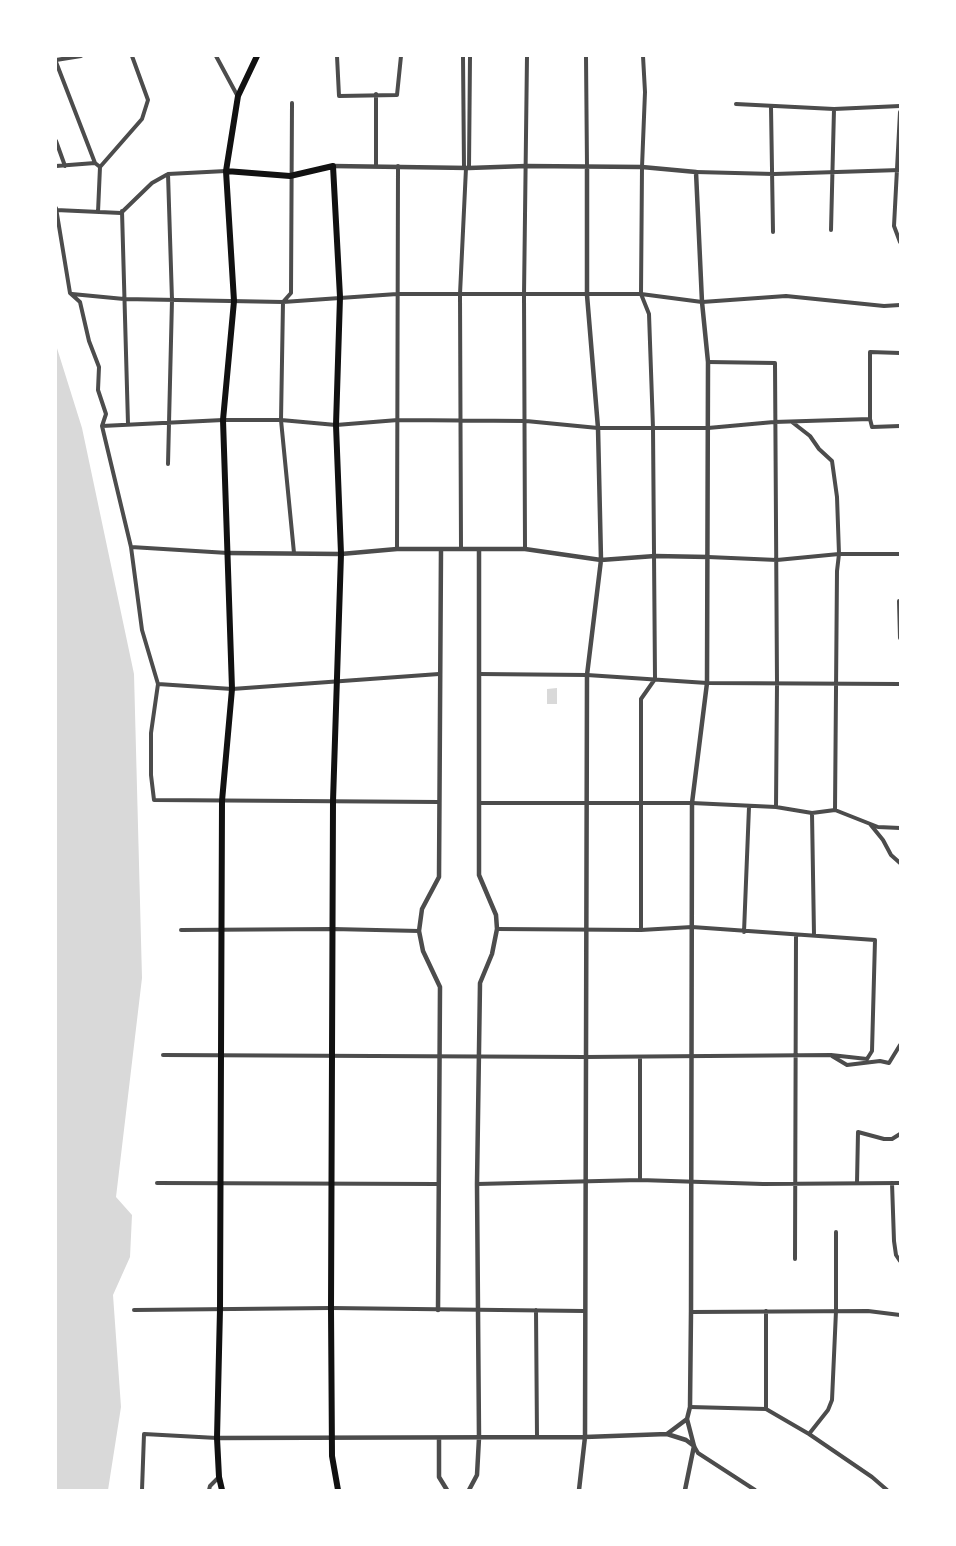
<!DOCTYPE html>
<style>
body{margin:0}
#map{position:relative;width:956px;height:1546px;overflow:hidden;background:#fff;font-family:Ubuntu,sans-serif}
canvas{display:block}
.frame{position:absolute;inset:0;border:57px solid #fff;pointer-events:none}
</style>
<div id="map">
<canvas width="956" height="1546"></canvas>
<div class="frame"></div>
</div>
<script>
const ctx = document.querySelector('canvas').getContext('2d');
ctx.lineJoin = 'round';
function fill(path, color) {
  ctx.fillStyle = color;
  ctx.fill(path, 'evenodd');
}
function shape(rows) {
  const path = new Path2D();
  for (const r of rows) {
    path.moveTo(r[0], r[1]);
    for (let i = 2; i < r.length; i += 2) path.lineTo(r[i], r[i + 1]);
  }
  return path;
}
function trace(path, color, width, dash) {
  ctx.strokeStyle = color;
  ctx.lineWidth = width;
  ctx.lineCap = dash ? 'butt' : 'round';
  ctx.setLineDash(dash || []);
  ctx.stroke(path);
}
const water = shape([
 [56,345,82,428,134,674,142,978,116,1197,132,1215,130,1257,113,1295,121,1407,108,1490,56,1490],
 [557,688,557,704,547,704,547,689]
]);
const minor = shape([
 [216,56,237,95],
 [337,56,339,96,397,95,401,56],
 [463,56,464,168],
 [586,56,587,167],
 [56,60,81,56],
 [56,62,95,163],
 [292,103,291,293,283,302,281,420,294,553],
 [736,104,834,109,900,106],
 [771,107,773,232],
 [900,112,894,226,900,242],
 [56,141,65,166],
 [56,166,95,163,100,167,142,119,148,100,132,56],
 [376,166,376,94],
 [469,168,470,56],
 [696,172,774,174,900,170],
 [168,174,172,300,168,464],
 [56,208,70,293,80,302,89,341,99,367,98,390,106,414,102,426,131,547,142,630,158,684,151,733,151,775,154,800,439,802],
 [56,210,121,213,152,183,168,174,226,171],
 [122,211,128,424],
 [98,212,100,167],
 [831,230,834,109],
 [72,294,124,299,283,302,397,294,641,294,702,302,786,296,884,306,900,305],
 [708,362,775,363,777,684,776,807],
 [870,419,870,352,900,353],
 [792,422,810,436,819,449,832,461,837,497,839,554,837,571,835,810],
 [102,426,223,420,281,420,336,425,398,420,526,421,598,428,708,428,774,422,870,419,872,427,900,426],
 [131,547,228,553],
 [397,549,398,166],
 [461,549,460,294,466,168],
 [525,549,524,295,527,56],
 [708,557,777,560,839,554,900,554],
 [900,601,899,601,900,638],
 [479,674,587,675,707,683,900,684],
 [158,684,232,689,439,674],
 [479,803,692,803,776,807,812,813,835,810,878,827,900,828],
 [812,813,814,935],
 [870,824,883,840,891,855,900,863],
 [181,930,333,929,419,931],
 [641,930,641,699,655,679,653,428,649,314,641,294,642,167,645,92,643,56],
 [744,932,749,807],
 [163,1055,585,1057,831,1055,867,1059,872,1051,875,940,692,927,641,930,497,929],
 [832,1056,847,1065,880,1061,889,1063,900,1045],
 [640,1180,640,1057],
 [157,1183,437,1184],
 [857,1183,858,1132,884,1139,892,1139,900,1134],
 [892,1183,894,1241,896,1255,900,1261],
 [477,1184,640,1180,763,1184,900,1183],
 [795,1259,796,935],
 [134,1310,331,1308,584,1311],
 [536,1310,537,1437],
 [691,1312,868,1311,900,1315],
 [690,1407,766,1409,809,1434,872,1477,887,1490],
 [766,1409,766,1311],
 [809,1434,828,1410,832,1400,836,1311,836,1232],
 [694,1446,698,1453,755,1490],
 [142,1490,144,1434,217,1438],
 [209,1490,210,1486,219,1477]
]);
const tertiary = shape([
 [333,166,469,168,526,166,642,167,696,172,702,302,708,362,707,683,692,803,691,1312,690,1407,687,1419,694,1446,685,1490],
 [228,553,341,554,397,549,525,549,601,560,655,556,708,557],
 [438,1310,440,987,423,951,419,931,422,909,439,877,441,549],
 [667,1434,686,1440,694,1446],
 [217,1438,585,1437,667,1434,687,1419],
 [439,1438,439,1477,447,1490],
 [469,1490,477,1475,479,1438,477,1184,480,983,492,954,497,929,496,915,479,875,479,549],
 [579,1490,585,1437,587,675,601,560,598,428,587,295,587,167]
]);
const trunk = shape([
 [226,171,290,176,333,166,340,297,336,425,341,554,333,801,331,1308,332,1456,338,1490],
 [222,1490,219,1477,217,1438,220,1309,222,801,232,689,223,420,234,301,226,171,238,96,257,56]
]);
fill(water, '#d9d9d9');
trace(minor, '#4c4c4c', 4);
trace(tertiary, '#4c4c4c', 4.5);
trace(trunk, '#111', 6);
</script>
